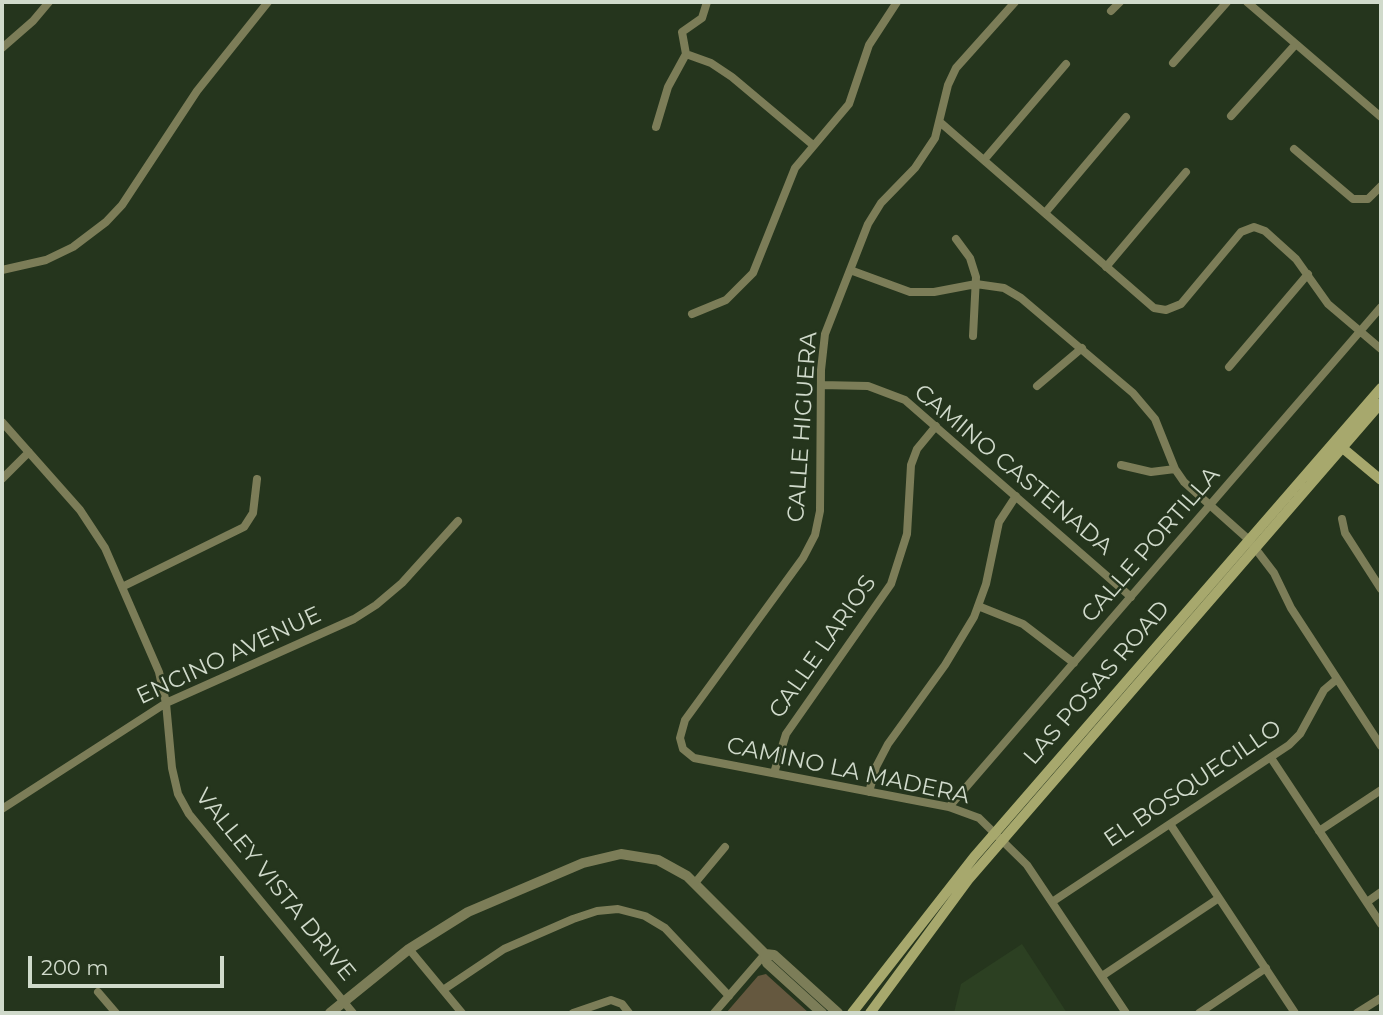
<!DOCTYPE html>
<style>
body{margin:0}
#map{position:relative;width:1383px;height:1015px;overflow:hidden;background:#25351d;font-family:Montserrat,sans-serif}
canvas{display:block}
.frame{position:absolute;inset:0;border:4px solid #d0dacb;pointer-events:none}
.scale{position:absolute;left:28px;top:956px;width:196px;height:32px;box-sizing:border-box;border:4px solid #d0dacb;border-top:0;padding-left:9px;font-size:21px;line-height:24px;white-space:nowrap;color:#d0dacb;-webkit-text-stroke:5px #25351d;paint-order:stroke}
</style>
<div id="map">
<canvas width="1383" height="1015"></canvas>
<div class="frame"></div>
<div class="scale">200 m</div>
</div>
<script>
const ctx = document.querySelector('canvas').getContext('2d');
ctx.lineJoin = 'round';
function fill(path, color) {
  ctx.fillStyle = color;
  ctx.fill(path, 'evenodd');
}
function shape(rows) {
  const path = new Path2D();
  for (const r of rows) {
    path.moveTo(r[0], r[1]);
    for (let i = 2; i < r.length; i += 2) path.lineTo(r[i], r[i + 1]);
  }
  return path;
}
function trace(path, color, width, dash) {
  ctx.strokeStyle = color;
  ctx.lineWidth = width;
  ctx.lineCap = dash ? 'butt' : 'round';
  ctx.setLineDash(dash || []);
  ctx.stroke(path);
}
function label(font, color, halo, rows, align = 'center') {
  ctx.font = font + ' Montserrat,sans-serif';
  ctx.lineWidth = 5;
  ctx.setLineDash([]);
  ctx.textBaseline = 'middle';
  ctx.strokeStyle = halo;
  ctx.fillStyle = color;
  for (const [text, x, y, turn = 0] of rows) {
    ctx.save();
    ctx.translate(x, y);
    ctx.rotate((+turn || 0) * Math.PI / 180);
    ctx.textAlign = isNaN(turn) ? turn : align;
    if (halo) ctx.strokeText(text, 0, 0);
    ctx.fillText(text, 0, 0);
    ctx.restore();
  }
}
const built = shape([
 [1022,944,1067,1013,954,1013,961,984]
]);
const green = shape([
 [766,974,768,976,809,1013,726,1013,758,976]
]);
const minor = shape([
 [1015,2,956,68,948,85,935,138,915,168,881,203,868,224,825,334,821,370,820,511,815,535,803,558,685,720,680,738,683,749,694,758,949,807,979,818,1027,865,1126,1013],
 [1247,2,1381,117],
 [1111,11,1120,2],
 [2,48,33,21,49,2],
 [686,54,711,63,732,77,813,145],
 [1173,63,1227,2],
 [1231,116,1295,45],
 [941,123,1154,308,1166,310,1181,304,1241,232,1254,227,1265,231,1296,259,1328,304,1381,349],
 [656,127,668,87,686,54,682,32,702,18,707,2],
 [1294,149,1353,199,1368,199,1381,186],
 [984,160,1066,64],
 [1045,213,1126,117],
 [956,239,970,258,976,277,973,336],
 [1106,267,1186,172],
 [2,270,46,260,73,247,106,222,122,205,197,91,268,2],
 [850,270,910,292,934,292,976,284,1004,288,1021,298,1133,393,1155,419,1175,469,1184,482,1248,539,1274,573,1291,608,1381,746],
 [692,314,726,300,753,273,795,168,849,104,869,45,897,2],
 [1229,367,1308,274],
 [821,385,868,386,905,400,1131,597],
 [1037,386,1082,348],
 [2,422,80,510,105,548,159,672,166,703,172,768,178,794,189,814,353,1013],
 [1121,465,1151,472,1175,469],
 [2,479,29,452],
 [1342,519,1345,533,1381,589],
 [122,587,244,527,253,513,257,479],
 [978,606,1023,624,1074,663],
 [1271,758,1381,924],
 [774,773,786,734,891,584,907,534,911,465,917,449,936,426],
 [869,792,876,767,888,744,945,665,974,617,986,584,999,522,1016,496],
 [949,807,1381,307],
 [2,809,166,703,354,619,376,605,402,583,458,521],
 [1170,824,1295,1013],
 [1319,831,1381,790],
 [695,883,725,847],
 [1052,902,1289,745,1300,734,1324,690,1337,679],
 [1367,902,1381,892],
 [409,949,462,1013],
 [1102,976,1219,898],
 [443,990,504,949,573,919,597,911,618,909,645,916,665,928,729,996],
 [98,992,116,1013],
 [573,1013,611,1000,622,1004,629,1013],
 [714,1013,765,954],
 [1199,1013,1266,968],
 [1357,1013,1381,998]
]);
const tertiary = shape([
 [765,954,774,955,838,1013],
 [330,1013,409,949,468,912,583,863,621,854,658,860,687,876,765,954,767,963,822,1013]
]);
const secondary = shape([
 [1339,445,1381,480],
 [852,1013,974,857,1381,388],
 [870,1013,968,880,1381,403]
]);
const streetNames = [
 ["CALLE HIGUERA",803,427,-86],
 ["CAMINO CASTENADA",1013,470,40],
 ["CALLE PORTILLA",1151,545,-49],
 ["CALLE LARIOS",823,647,-55],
 ["ENCINO AVENUE",229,656,-25],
 ["LAS POSAS ROAD",1097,683,-49],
 ["CAMINO LA MADERA",848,771,12],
 ["EL BOSQUECILLO",1193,784,-34],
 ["VALLEY VISTA DRIVE",275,885,51]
];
fill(built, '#2c4022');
fill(green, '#65583f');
trace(minor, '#7c7d58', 8);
trace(tertiary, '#7c7d58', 10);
trace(secondary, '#a7a86d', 10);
label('23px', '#d0dacb', '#25351d', streetNames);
</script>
